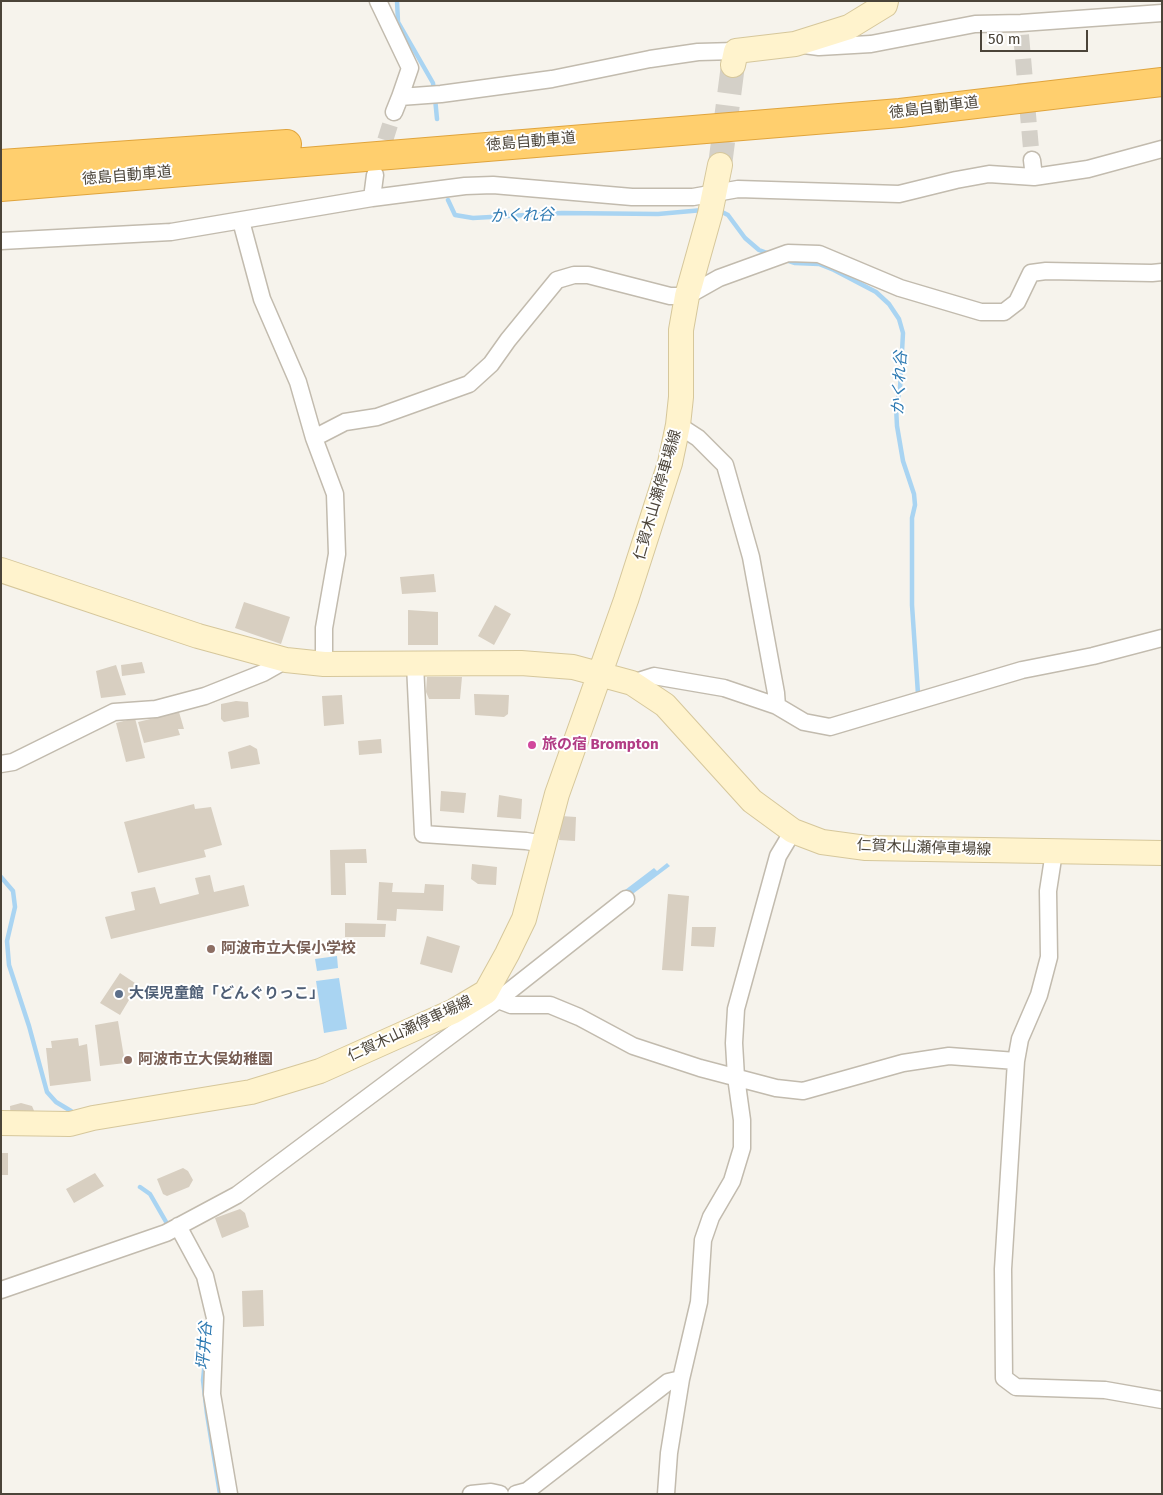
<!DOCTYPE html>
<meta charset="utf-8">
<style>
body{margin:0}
#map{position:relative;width:1163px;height:1495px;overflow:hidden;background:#f6f3ec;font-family:"Fira Sans",sans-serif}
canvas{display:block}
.frame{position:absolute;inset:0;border:2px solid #4b4439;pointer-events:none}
.scale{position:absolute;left:980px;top:30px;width:108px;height:22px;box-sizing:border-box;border:2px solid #4b4439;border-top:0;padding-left:6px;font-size:15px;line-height:18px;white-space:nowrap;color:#4b4439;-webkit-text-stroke:4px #fff;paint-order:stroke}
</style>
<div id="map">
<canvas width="1163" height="1495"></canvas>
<div class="frame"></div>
<div class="scale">50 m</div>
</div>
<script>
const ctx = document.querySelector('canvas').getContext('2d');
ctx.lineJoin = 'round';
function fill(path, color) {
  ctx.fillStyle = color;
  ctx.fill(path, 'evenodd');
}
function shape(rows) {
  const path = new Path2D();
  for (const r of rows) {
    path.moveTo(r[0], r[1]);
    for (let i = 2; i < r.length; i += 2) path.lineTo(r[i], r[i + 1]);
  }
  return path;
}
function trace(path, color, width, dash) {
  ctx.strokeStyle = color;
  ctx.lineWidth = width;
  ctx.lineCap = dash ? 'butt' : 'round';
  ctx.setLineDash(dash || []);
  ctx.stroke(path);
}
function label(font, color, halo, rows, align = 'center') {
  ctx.font = font + ' "Fira Sans","Noto Sans JP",sans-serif';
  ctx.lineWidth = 4;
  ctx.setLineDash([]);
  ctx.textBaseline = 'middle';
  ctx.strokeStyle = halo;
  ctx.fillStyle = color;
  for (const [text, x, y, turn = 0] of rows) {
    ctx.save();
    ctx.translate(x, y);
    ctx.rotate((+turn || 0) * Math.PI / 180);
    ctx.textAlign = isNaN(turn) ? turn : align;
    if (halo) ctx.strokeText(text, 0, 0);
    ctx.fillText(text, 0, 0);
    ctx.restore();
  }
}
const water = shape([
 [667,863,670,866,630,896,625,890,654,868,657,871],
 [337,956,338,968,317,971,315,959],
 [339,978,347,1029,324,1033,316,981]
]);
const stream = shape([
 [397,1,398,22,433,83,434,91],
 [435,98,437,119],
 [448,200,455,215,473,218,562,213,658,214,703,210],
 [718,210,728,215,745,238,759,250,770,254],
 [786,260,795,263,819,264,834,270,876,292,889,304,899,319,903,333,900,389,896,407,897,426,903,461,914,494,915,505,912,518,912,605,918,694,921,694],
 [1,877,13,891,15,907,7,941,9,965,29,1026,47,1092,56,1102,71,1111],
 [140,1187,150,1194,169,1227],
 [206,1351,203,1380,207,1414,220,1494]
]);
const building = shape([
 [434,574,436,592,402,594,400,577],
 [244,602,290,617,281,644,235,628],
 [495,605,511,614,494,645,478,636],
 [408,610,438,612,438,645,408,645],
 [142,662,145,673,122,676,121,665],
 [116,665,126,695,101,698,96,671],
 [427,677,462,677,460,699,429,699,426,692],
 [474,694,509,695,508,714,504,717,475,715],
 [342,695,344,724,324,726,322,696],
 [236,701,248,702,249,717,224,722,221,719,221,704],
 [179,712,184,729,178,729,180,735,144,743,138,722],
 [135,718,145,758,126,762,116,723],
 [381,739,382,753,359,755,358,741],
 [250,745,257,749,260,764,231,769,228,752],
 [441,791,466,793,464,813,440,811],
 [499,795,522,799,521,819,497,817],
 [194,804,195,809,211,807,222,845,204,850,206,857,138,873,124,822],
 [561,816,576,817,575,841,559,840],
 [366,849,367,863,345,863,346,895,331,895,330,850],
 [472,864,497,867,496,885,478,884,471,879],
 [210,875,214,892,244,885,249,906,111,939,105,917,135,910,131,892,155,887,160,904,199,894,195,878],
 [379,882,393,883,392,892,424,893,425,884,444,885,443,911,397,909,396,921,377,920],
 [668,894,689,896,683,971,662,970],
 [345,923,386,924,385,937,345,937],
 [692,927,716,927,714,947,691,946],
 [427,936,460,946,452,973,420,964],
 [120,973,138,985,120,1015,100,1003],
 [118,1021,125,1063,100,1066,95,1025],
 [78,1038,79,1046,87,1044,91,1081,50,1086,46,1048,52,1048,51,1041],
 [21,1103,32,1106,35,1113,11,1122,10,1106],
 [1,1153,8,1153,8,1175,1,1175],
 [183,1168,188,1171,193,1180,189,1187,167,1196,163,1194,157,1179],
 [95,1173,104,1186,74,1203,66,1189],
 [240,1209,245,1213,249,1227,222,1238,215,1218],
 [263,1290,264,1326,243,1327,242,1291]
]);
const streetTunnel = shape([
 [1021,35,1032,160],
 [378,163,394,112]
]);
const secondaryTunnel = shape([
 [720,165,733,65]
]);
const street = shape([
 [378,1,410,68,400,97],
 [804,45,819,47,871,44,975,24,1021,23,1162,13],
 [394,112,400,97,441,94,552,79,650,59,698,52,736,51],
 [1032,160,1034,177],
 [372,198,375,175],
 [241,221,262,299,298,382,314,438,335,494,337,554,324,628,324,664],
 [1,241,171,232,372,198,465,186,493,185,632,197,693,197,738,189,899,194,956,180,989,174,1034,177,1088,169,1162,149],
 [678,425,698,438,725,465,751,557,776,693,777,706],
 [314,438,345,422,377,417,469,384,491,364,508,340,557,280,574,275,588,275,670,296,687,296,719,278,788,253,819,254,900,288,981,312,1004,312,1017,302,1031,273,1046,271,1152,273,1162,272],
 [415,664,423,834,526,841,544,844],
 [632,683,654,676,724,688,777,706,804,722,830,727,1022,670,1093,656,1162,638],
 [1,764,13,762,114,712,156,709,205,696,263,673,286,660],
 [1054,852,1048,891,1049,957,1039,995,1020,1039,1016,1061,1003,1269,1004,1378,1016,1387,1105,1390,1162,1400],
 [491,995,498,1000,511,1005,550,1005,579,1017,633,1046,700,1068,776,1088,803,1091,903,1063,949,1056,1016,1061],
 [178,1226,205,1276,215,1318,212,1394,229,1494],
 [1,1290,166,1233,237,1195,498,1000,626,899],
 [471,1494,491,1492,500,1494],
 [516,1494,527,1491,668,1382,681,1379],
 [666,1494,669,1453,681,1379,699,1302,703,1240,711,1217,732,1181,742,1148,742,1120,736,1077,734,1043,736,1009,778,856,793,831]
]);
const secondary = shape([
 [733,65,736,51,795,44,849,27,885,5,886,1],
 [1,570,198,636,286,660,324,664,521,663,573,667,632,683,665,705,752,801,793,831,822,842,866,848,1162,853],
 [1,1123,70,1124,93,1118,251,1092,320,1071,454,1011,486,992,507,954,524,919,557,794,626,600,670,463,678,425,681,397,681,330,687,296,710,214,720,165]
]);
const highway = shape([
 [1,164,287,144],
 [1,187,900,113,1162,82]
]);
const markers = [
 [532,745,5,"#d1479c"],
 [211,949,5,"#8d6e63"],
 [119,994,5,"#5c6f8a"],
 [128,1060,5,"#8d6e63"]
];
const streetNames = [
 ["徳島自動車道",934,108,-7],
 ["徳島自動車道",531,142,-5],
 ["徳島自動車道",127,176,-5],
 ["仁賀木山瀬停車場線",658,495,-74],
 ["仁賀木山瀬停車場線",924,848,2],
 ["仁賀木山瀬停車場線",410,1029,-25]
];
const hotelNames = [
 ["旅の宿 Brompton",542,745]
];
const educationNames = [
 ["阿波市立大俣小学校",221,949],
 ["阿波市立大俣幼稚園",138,1060]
];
const serviceNames = [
 ["大俣児童館「どんぐりっこ」",129,994]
];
const waterNames = [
 ["かくれ谷",522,216,-2],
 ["かくれ谷",900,383,-87],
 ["坪井谷",205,1346,-86]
];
fill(water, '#a9d4f2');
trace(stream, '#a9d4f2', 4.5);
fill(building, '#d8cfc1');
trace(streetTunnel, '#d4d0c8', 16, [16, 8]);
trace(secondaryTunnel, '#d4d0c8', 24, [24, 12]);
trace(street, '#c2bbae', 19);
trace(secondary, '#d6c79b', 26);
trace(highway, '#e0a43c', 30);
trace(street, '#fff', 16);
trace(secondary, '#fff3cd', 24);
trace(highway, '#ffcf6e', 28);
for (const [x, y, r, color] of markers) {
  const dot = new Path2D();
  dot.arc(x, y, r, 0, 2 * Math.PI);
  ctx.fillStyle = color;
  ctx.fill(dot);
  trace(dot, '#fff', 2);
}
label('15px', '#4b4439', '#fff', streetNames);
label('bold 15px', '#b23c85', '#fff', hotelNames, 'left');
label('bold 15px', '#785e54', '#fff', educationNames, 'left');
label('bold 15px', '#4e5e75', '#fff', serviceNames, 'left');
label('italic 16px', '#2e7ab2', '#fff', waterNames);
</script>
